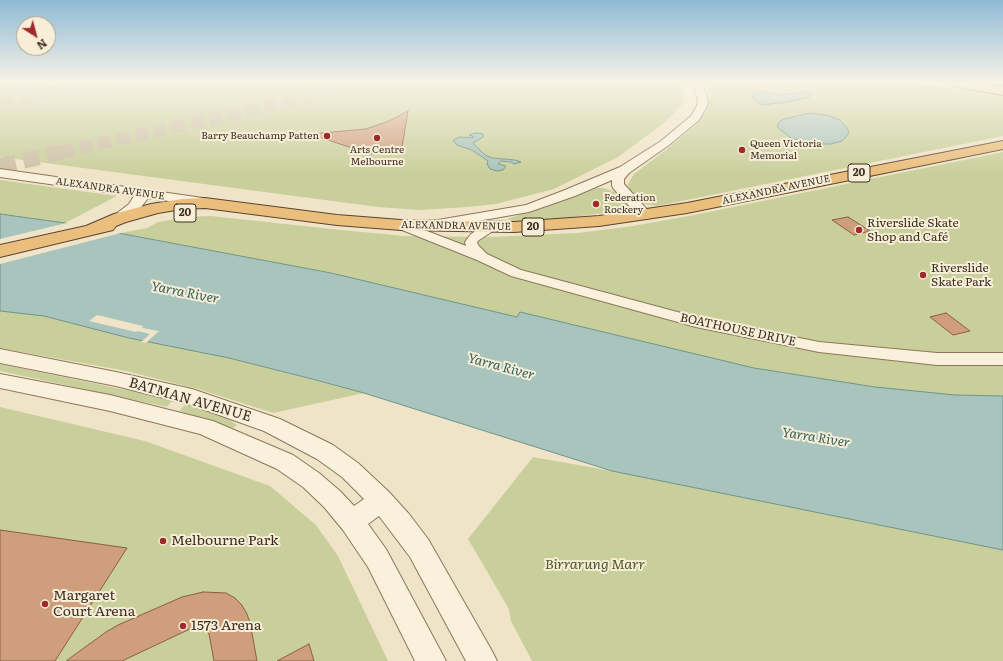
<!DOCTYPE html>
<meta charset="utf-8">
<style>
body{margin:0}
#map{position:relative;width:1003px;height:661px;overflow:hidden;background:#f0e4c8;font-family:Literata,serif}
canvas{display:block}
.north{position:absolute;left:16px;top:16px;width:40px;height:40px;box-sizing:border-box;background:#f7eed8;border:1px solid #ada18e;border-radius:50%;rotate:144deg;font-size:11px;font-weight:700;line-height:16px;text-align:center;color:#3d2e20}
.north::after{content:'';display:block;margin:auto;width:14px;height:18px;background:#9e2a2b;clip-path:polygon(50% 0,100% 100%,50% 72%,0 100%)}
</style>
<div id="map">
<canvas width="1003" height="661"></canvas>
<div class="north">N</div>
</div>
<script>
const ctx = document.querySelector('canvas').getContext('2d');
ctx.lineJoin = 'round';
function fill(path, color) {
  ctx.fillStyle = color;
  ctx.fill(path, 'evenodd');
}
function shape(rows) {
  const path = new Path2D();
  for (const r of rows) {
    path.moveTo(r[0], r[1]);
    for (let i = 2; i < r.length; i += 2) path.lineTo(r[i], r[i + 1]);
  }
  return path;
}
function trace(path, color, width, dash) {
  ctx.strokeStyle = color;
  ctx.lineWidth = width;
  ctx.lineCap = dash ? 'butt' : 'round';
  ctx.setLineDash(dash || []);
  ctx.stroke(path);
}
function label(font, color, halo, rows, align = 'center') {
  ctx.font = font + ' Literata,serif';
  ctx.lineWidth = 4;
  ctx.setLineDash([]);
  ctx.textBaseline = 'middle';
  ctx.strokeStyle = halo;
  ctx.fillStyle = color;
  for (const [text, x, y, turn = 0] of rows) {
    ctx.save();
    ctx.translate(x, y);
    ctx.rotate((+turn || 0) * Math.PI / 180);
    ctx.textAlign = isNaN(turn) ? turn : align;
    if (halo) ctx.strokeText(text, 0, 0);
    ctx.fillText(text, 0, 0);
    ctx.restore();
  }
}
const green = shape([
 [0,83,684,83,684,89,683,104,664,123,618,157,554,189,496,204,468,207,419,210,378,207,0,157],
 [706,83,922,83,1003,96,1003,136,657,206,644,204,629,189,628,184,634,174,667,149,697,124,706,111,710,96],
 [1003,152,1003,396,955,395,875,387,754,368,520,312,517,317,331,273,120,233,147,228,158,222,189,217,211,216,341,230,404,236,491,237,578,233,633,226,694,215],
 [0,180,117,196,65,223,0,214],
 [595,188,604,188,615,192,621,197,630,210,555,219,513,221,507,219,551,205],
 [0,311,44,316,129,338,229,358,364,393,273,413,198,389,126,371,0,348],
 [0,364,131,391,172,401,167,407,0,371],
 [186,404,227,418,237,425,233,428,179,411],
 [0,407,145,441,270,486,316,525,338,556,388,661,0,661],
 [533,457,612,471,1003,550,1003,661,532,661,511,621,509,609,468,539]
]);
const water = shape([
 [756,91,782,95,807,92,811,93,812,95,809,97,788,102,762,105,753,99,753,94,756,91],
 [810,113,830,116,840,120,847,128,849,133,846,137,842,141,831,144,815,144,791,138,777,127,779,122,784,119,810,113],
 [476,133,483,134,483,137,473,143,485,155,492,158,515,160,521,162,514,164,511,162,501,161,498,164,506,166,503,170,497,171,490,169,487,164,488,161,472,150,457,145,453,140,460,137,473,138,474,137,469,135,476,133],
 [0,214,65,223,331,273,517,317,520,312,754,368,875,387,955,395,1003,396,1003,550,612,471,364,393,312,379,229,358,129,338,44,316,0,311,0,214]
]);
const pier = shape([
 [71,222,125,232,0,264,0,239],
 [97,315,143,326,142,328,159,331,146,343,141,342,150,334,138,331,136,332,89,321]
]);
const building = shape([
 [408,111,402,147,370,154,310,134,366,129,389,121,408,111],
 [848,217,870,231,854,235,832,220,848,217],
 [946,313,970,331,953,335,930,317,946,313],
 [0,530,127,548,55,661,0,661,0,530],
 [203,592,226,593,235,598,241,604,246,612,250,622,257,661,214,661,209,634,203,628,192,628,122,661,66,661,106,632,118,625,182,597,203,592],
 [309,644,314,661,277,661,309,644]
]);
const motorwayTunnelFar1 = shape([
 [0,99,129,83],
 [61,152,252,110,357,83]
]);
const motorwayTunnel = shape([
 [0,166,66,151]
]);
const minor = shape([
 [401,221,466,246,465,242,471,234,485,225,493,225,495,228,493,231,479,240,477,242,478,245,487,254,521,270,696,317,819,342,937,353,1003,353,1003,365,937,365,819,352,696,327,511,276,477,260,397,228,395,225,397,222,401,221]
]);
const tertiary = shape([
 [693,83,702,83,708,100,707,106,699,120,669,145,629,173,624,179,624,184,652,215,650,218,645,219,640,218,613,188,612,185,612,180,575,196,529,212,432,229,427,228,425,225,427,222,432,221,526,205,565,190,620,167,661,141,691,116,697,106,698,100,693,83],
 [0,169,203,198,208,199,210,202,208,205,203,206,148,198,139,210,120,223,115,224,110,223,108,220,129,204,134,196,0,177,0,169],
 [0,349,116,372,192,389,280,419,333,445,358,463,389,492,409,514,428,539,492,651,497,661,466,661,410,557,379,516,368,524,386,549,446,661,415,661,368,567,343,530,324,507,303,487,277,469,200,434,110,411,0,388,0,374,110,395,213,421,293,455,319,473,340,491,354,506,364,499,342,477,317,459,264,431,191,405,116,386,0,363,0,349]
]);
const primary = shape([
 [947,83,972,83,1003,87,1003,95,953,86,949,85,947,83]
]);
const trunk = shape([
 [1003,141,1003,149,687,213,599,226,514,232,401,230,337,225,205,208,182,209,158,213,126,222,116,226,113,230,0,257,0,245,86,226,114,214,151,204,182,199,205,198,337,215,401,220,514,222,599,216,687,203,1003,141]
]);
const tram = shape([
 [987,83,1003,85]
]);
const markers = [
 [327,136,4,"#9e2a2b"],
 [377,138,4,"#9e2a2b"],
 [742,150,4,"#9e2a2b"],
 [596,204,4,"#9e2a2b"],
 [859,230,4,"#9e2a2b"],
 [923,275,4,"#9e2a2b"],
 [163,541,4,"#9e2a2b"],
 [45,604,4,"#9e2a2b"],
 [183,626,4,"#9e2a2b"]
];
const farPoinames = [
 ["Barry Beauchamp Patten",319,136,"right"],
 ["Queen Victoria",750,144],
 ["Memorial",750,156],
 ["Arts Centre",377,150,"center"],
 ["Melbourne",377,162,"center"],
 ["Federation",604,198],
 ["Rockery",604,210]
];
const farStreetnames = [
 ["ALEXANDRA AVENUE",110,189,8],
 ["ALEXANDRA AVENUE",776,190,-12],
 ["ALEXANDRA AVENUE",456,226,1]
];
const shields = [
 [859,173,22],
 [185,213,22],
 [533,227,22]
];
const shieldNames = [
 ["20",859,173],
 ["20",185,213],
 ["20",533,227]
];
const poiNames = [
 ["Riverslide Skate",867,223],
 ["Shop and Café",867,237],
 ["Riverslide",931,268],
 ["Skate Park",931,282]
];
const streetNames = [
 ["BOATHOUSE DRIVE",738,330,12]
];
const waterNames = [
 ["Yarra River",185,293,11],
 ["Yarra River",501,367,15],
 ["Yarra River",816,438,9]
];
const nearStreetnames = [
 ["BATMAN AVENUE",190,400,16]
];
const nearPoinames = [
 ["Melbourne Park",171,541],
 ["Margaret",53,596],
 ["Court Arena",53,612],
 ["1573 Arena",191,626]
];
const nearParknames = [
 ["Birrarung Marr",595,565]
];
fill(green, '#c9cf9b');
fill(water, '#a9c4bc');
trace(water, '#6f938a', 1);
fill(pier, '#f0e4c8');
fill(building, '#cf9f7d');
trace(building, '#8d5f41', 1);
trace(motorwayTunnelFar1, '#ccc0a6', 13, [13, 6]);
trace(motorwayTunnel, '#ccc0a6', 16, [16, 8]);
trace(minor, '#8d765c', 2);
trace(tertiary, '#8d765c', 2);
trace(primary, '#5b4430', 2);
trace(trunk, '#5b4430', 2);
fill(minor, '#faf1dc');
fill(tertiary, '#faf1dc');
fill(primary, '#f3d9a0');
fill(trunk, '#eabe7c');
trace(tram, '#3d2e20', 1);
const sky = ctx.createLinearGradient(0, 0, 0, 175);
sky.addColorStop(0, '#8fbad6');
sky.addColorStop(0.47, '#f8f3e6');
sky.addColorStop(1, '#f8f3e600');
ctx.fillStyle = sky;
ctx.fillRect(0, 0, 1003, 175);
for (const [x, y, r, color] of markers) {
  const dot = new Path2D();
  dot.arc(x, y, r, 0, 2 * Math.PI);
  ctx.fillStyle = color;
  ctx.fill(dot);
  trace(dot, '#f7eed8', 1.5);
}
label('10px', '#3d2e20', '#f7eed8', farPoinames, 'left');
label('10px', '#3d2e20', '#f7eed8', farStreetnames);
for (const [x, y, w] of shields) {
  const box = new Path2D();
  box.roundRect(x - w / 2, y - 9, w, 18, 3);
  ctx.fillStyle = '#f7eed8';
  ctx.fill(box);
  trace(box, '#3d2e20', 1);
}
label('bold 11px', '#3d2e20', null, shieldNames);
label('12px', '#3d2e20', '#f7eed8', poiNames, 'left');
label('12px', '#3d2e20', '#f7eed8', streetNames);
label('italic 13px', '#2f5d5a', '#f7eed8', waterNames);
label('14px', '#3d2e20', '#f7eed8', nearStreetnames);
label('14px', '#3d2e20', '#f7eed8', nearPoinames, 'left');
label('italic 14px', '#4d5a26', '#f7eed8', nearParknames);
</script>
